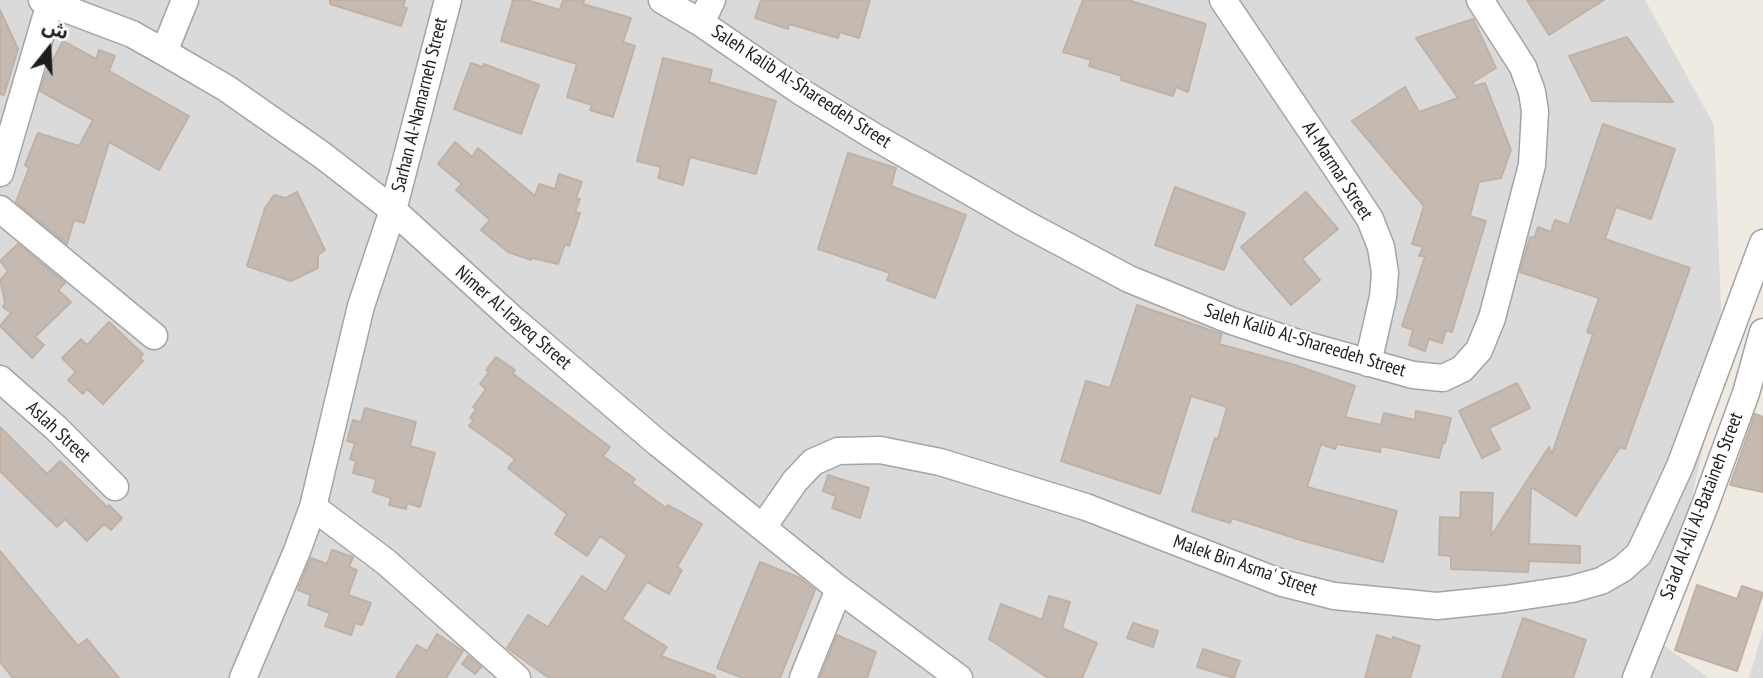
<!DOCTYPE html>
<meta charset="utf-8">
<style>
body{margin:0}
#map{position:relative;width:1763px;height:678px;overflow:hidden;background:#efebe3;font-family:"PT Sans Narrow","Noto Sans Arabic",sans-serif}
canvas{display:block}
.north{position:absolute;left:14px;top:14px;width:70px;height:70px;-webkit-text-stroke:5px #fff;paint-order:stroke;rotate:18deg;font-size:19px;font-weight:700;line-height:28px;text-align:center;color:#1d1d1d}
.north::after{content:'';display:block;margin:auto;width:24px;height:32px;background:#1d1d1d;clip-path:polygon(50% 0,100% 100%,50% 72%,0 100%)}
</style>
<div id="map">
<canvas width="1763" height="678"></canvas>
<div class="north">ش</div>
</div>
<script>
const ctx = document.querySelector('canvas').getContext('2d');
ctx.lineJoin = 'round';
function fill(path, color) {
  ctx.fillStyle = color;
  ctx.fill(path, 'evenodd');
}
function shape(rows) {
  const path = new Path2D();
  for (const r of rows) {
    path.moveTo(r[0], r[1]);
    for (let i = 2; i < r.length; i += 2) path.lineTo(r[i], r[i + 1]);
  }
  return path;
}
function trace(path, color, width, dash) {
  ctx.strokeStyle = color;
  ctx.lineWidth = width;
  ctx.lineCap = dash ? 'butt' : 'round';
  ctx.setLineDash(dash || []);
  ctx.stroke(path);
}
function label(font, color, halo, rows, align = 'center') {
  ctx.font = font + ' "PT Sans Narrow",sans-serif';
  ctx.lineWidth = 5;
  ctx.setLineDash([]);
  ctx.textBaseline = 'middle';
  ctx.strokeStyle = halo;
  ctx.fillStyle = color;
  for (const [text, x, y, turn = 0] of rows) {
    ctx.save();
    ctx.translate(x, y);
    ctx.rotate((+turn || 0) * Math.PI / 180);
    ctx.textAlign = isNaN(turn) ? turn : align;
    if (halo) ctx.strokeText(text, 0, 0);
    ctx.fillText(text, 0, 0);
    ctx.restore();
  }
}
const residential = shape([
 [0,0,1645,0,1714,125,1723,360,1659,642,1709,678,0,678],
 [1763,630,1763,678,1749,678]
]);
const building = shape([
 [330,0,405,0,403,7,407,8,401,26,330,4,330,0],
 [513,0,527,0,560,10,563,0,584,0,583,4,631,18,623,42,635,46,613,117,590,110,592,105,567,97,577,64,501,41,513,0],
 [761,0,870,0,859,38,840,32,838,38,789,24,788,29,755,18,761,0],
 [1083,0,1128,0,1206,24,1188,92,1176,87,1173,96,1121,80,1122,76,1089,66,1091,60,1063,52,1083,0],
 [1527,0,1604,0,1549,35,1527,0],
 [0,10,18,49,4,95,0,94,0,10],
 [1473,19,1496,68,1473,82,1474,86,1485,83,1511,150,1501,178,1479,182,1470,216,1486,221,1452,332,1446,330,1442,343,1429,339,1425,351,1409,345,1413,330,1402,326,1425,256,1419,256,1423,247,1412,244,1424,206,1352,121,1405,87,1419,112,1458,98,1416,38,1473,19],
 [1627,37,1673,102,1592,101,1569,56,1627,37],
 [63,41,96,59,99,50,115,56,109,71,189,116,159,170,109,142,84,223,74,220,67,244,16,202,29,168,25,165,38,133,79,146,93,120,40,91,46,73,63,41],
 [663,58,712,70,709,82,776,101,756,174,690,157,683,185,658,178,661,167,637,161,663,58],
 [471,63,483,67,484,64,539,85,521,134,454,109,471,63],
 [1603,124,1675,149,1651,219,1616,207,1605,239,1690,268,1625,449,1620,447,1576,516,1531,487,1529,544,1580,546,1580,563,1529,561,1528,572,1451,569,1451,556,1439,555,1440,517,1460,518,1461,492,1493,493,1491,536,1549,447,1552,454,1593,334,1587,332,1599,298,1520,272,1530,237,1534,238,1538,227,1551,232,1555,220,1569,225,1603,124],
 [455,142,472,157,478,148,535,196,539,184,555,189,559,174,582,182,576,198,580,199,575,212,580,213,569,246,565,244,558,264,532,258,531,260,508,252,481,230,490,220,456,190,462,184,438,164,455,142],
 [848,153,896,168,891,186,966,215,935,298,887,280,890,273,818,249,848,153],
 [1175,187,1245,213,1224,270,1155,245,1175,187],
 [297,192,325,250,318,255,318,268,291,281,247,266,265,208,274,195,286,198,297,192],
 [1306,192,1338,229,1302,259,1320,280,1291,305,1241,247,1306,192],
 [18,244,65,283,58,290,71,302,35,337,44,345,32,358,0,326,11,313,3,307,5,302,0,280,8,271,0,261,18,244],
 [1137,305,1222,334,1219,344,1292,364,1355,386,1345,417,1381,425,1384,413,1415,420,1416,411,1451,418,1445,443,1443,442,1439,458,1381,446,1380,452,1337,444,1335,449,1321,444,1307,487,1397,511,1383,562,1304,541,1232,518,1230,523,1192,511,1215,438,1218,439,1227,407,1191,396,1160,494,1061,461,1086,381,1110,388,1137,305],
 [109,322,143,354,140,358,143,361,103,404,87,389,83,394,68,380,76,372,62,358,81,339,87,345,109,322],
 [496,357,515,370,512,373,610,447,603,456,635,479,632,483,666,508,668,505,702,524,677,567,682,570,669,594,647,582,622,619,667,647,661,656,715,676,715,678,549,678,507,648,528,615,548,627,582,576,606,592,627,555,600,536,587,556,555,534,567,514,508,468,515,459,469,426,474,420,470,418,476,409,473,407,486,389,480,384,489,372,486,370,496,357],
 [1517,383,1530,408,1489,428,1500,449,1482,458,1459,411,1517,383],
 [365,408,416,422,410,446,435,453,420,507,407,503,406,509,389,505,391,498,373,492,376,479,353,473,356,461,350,459,355,443,347,441,353,420,361,422,365,408],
 [1755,414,1763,417,1763,492,1730,485,1755,414],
 [0,427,47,474,60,461,107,507,109,505,122,518,111,530,104,524,87,541,65,519,57,527,0,471,0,427],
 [828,475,869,488,860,518,832,508,836,496,823,491,828,475],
 [332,550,353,557,349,567,357,570,348,595,371,603,362,625,355,623,351,635,325,626,330,613,308,605,311,595,298,590,311,558,327,564,332,550],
 [0,551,78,646,87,639,119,678,13,678,0,662,0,551],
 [760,562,800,578,815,590,780,678,743,678,717,668,760,562],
 [1697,585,1737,599,1742,586,1763,593,1737,671,1675,650,1697,585],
 [1049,596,1070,602,1062,628,1097,643,1082,678,1048,678,989,639,1001,604,1042,620,1049,596],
 [1523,618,1586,640,1573,678,1502,678,1523,618],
 [1133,623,1158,631,1153,647,1127,638,1133,623],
 [437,634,463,651,446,678,396,678,417,645,427,651,437,634],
 [837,635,876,652,867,678,820,678,837,635],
 [1377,635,1392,640,1393,637,1420,646,1410,678,1365,678,1377,635],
 [1203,649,1240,661,1234,678,1197,667,1203,649],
 [468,656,481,667,475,674,462,664,468,656]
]);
const minor = shape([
 [42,0,132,34,164,52,226,88,322,155,393,210,515,321,659,444,839,589,959,678],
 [662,0,701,23,803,93,875,137,1024,223,1129,279,1232,321,1295,342,1413,375,1443,378,1462,369,1479,350,1492,318,1532,165,1535,111,1532,92,1523,67,1480,0],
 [1223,0,1347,184,1370,219,1381,247,1385,273,1383,297,1368,363],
 [701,23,712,0],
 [164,52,185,0],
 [0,173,50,3],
 [0,209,154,336],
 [0,379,56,428,115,487],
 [313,507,386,562,517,678],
 [763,527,795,481,813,462,838,451,880,450,940,462,1086,507,1282,583,1334,596,1437,606,1505,599,1572,589,1601,581,1622,569,1639,554,1651,529,1680,466,1763,243],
 [243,678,297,551,313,507,361,306,393,210,448,0],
 [803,678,839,589],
 [1636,678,1704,508,1746,393,1763,332]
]);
const streetNames = [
 ["Saleh Kalib Al-Shareedeh Street",801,87,33],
 ["Sarhan Al-Namarneh Street",420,105,-76],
 ["Al-Marmar Street",1337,171,57],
 ["Nimer Al-Irayeq Street",513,318,41],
 ["Saleh Kalib Al-Shareedeh Street",1305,341,17],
 ["Aslah Street",58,432,43],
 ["Sa'ad Al-Ali Al-Bataineh Street",1702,506,-69],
 ["Malek Bin Asma' Street",1245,566,19]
];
fill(residential, '#dbdada');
fill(building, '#c4bab2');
trace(building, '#c1b1a5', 2);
trace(minor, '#a4a4a4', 29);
trace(minor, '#fff', 26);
label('19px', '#1d1d1d', '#fff', streetNames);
</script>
